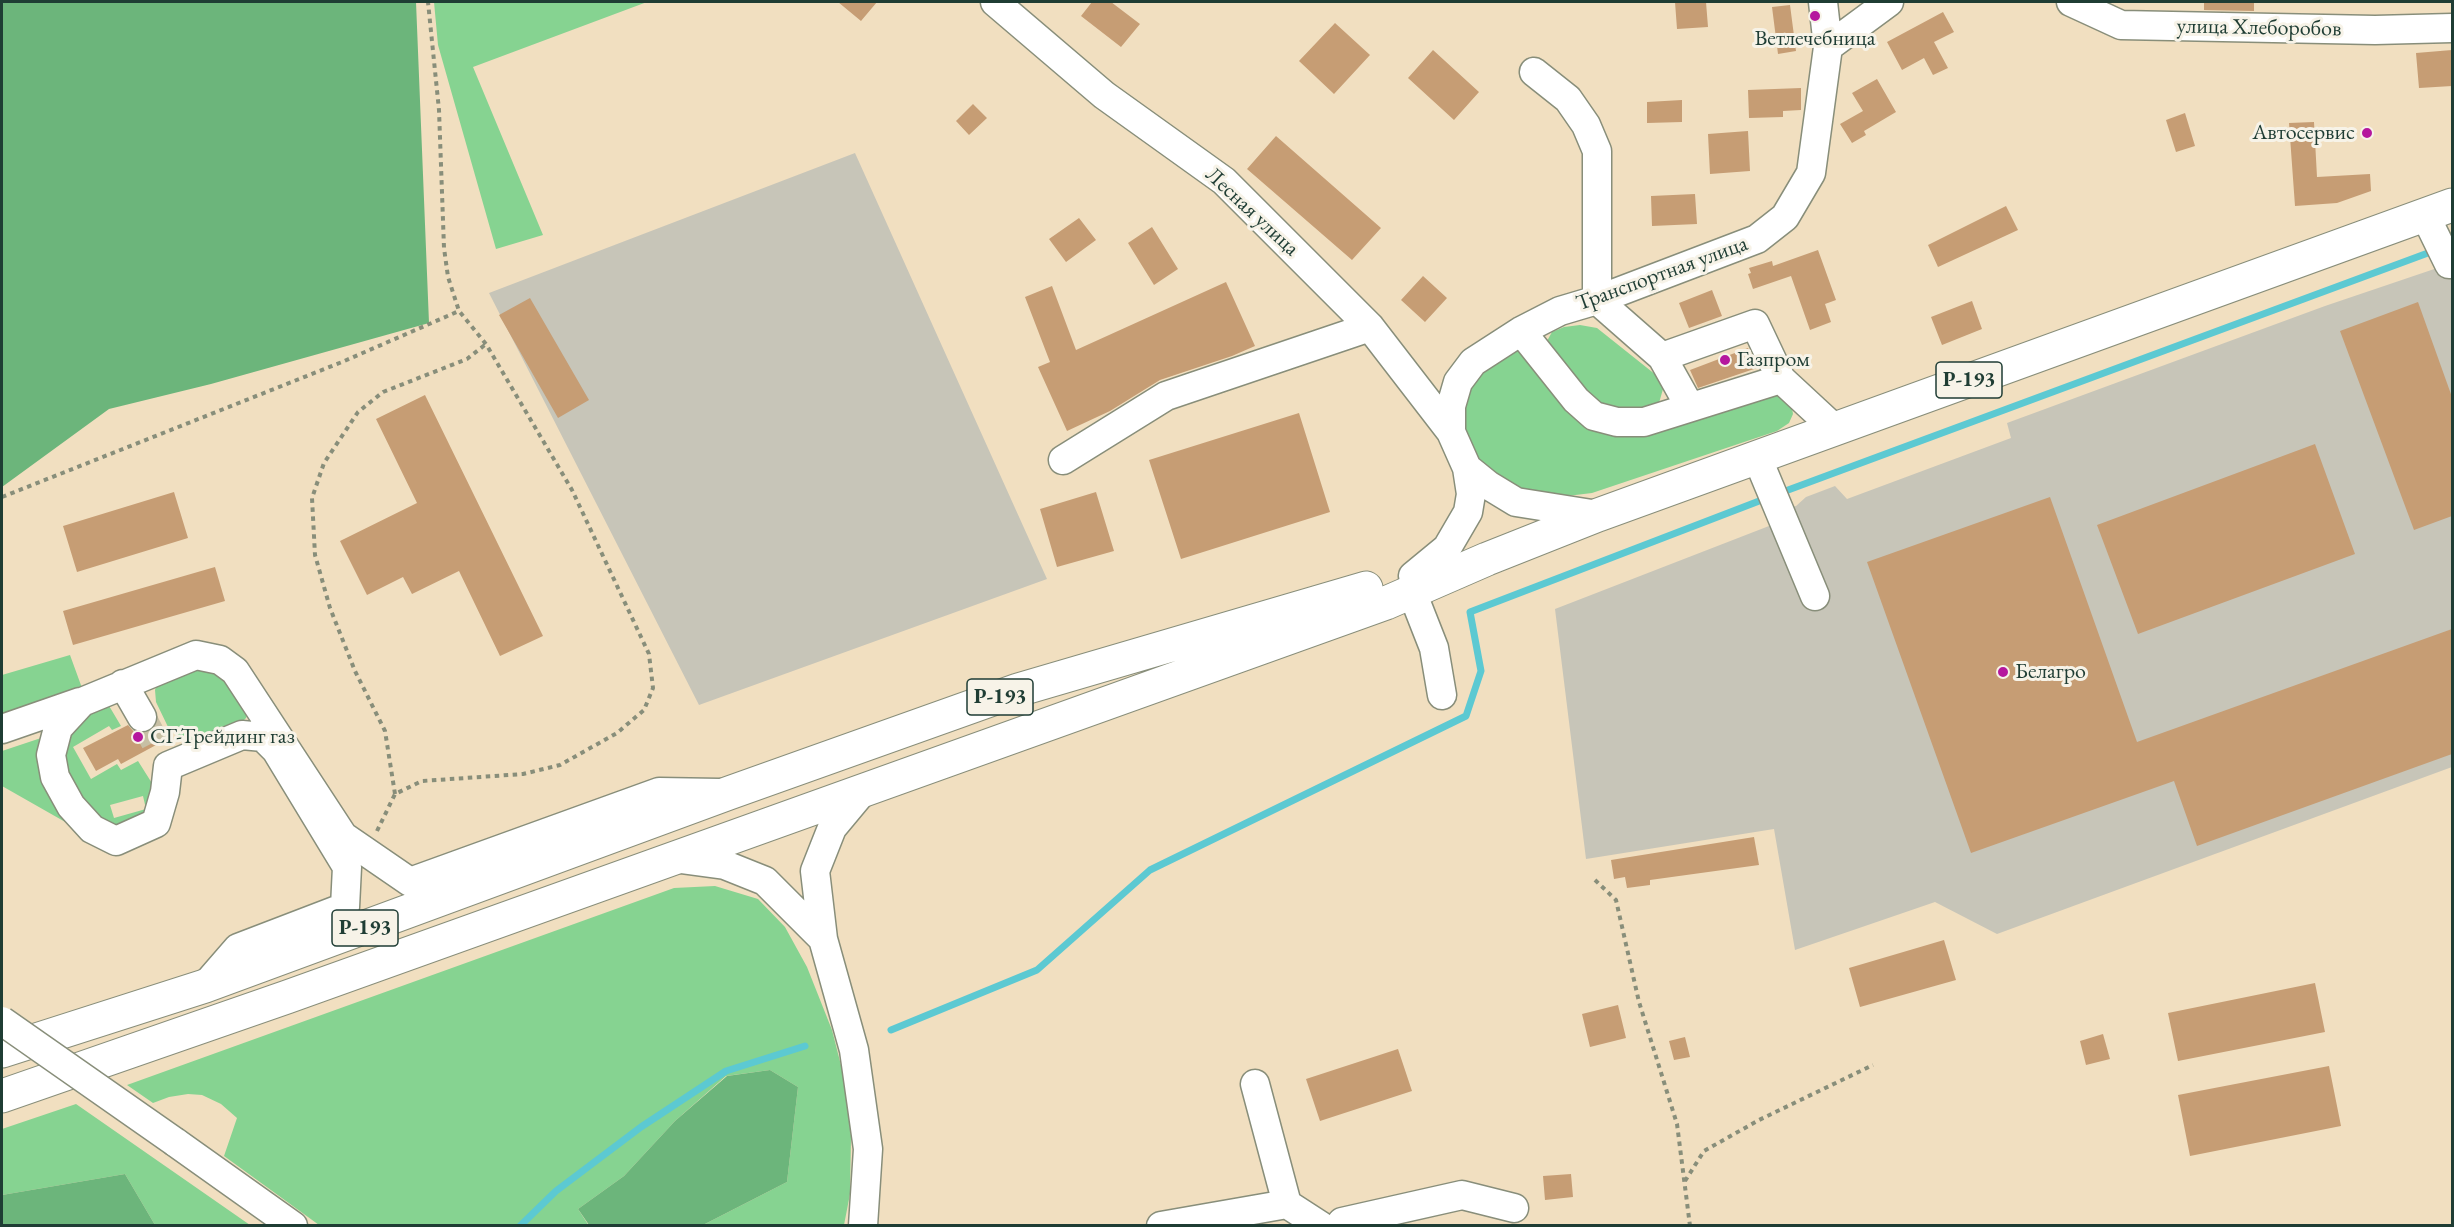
<!DOCTYPE html>
<meta charset="utf-8">
<style>
body{margin:0}
#map{position:relative;width:2454px;height:1227px;overflow:hidden;background:#f1dfc0;font-family:"EB Garamond",serif}
canvas{display:block}
.frame{position:absolute;inset:0;border:3px solid #1f3d34;pointer-events:none}
</style>
<div id="map">
<canvas width="2454" height="1227"></canvas>
<div class="frame"></div>
</div>
<script>
const ctx = document.querySelector('canvas').getContext('2d');
ctx.lineJoin = 'round';
function fill(path, color) {
  ctx.fillStyle = color;
  ctx.fill(path, 'evenodd');
}
function shape(rows) {
  const path = new Path2D();
  for (const r of rows) {
    path.moveTo(r[0], r[1]);
    for (let i = 2; i < r.length; i += 2) path.lineTo(r[i], r[i + 1]);
  }
  return path;
}
function trace(path, color, width, dash) {
  ctx.strokeStyle = color;
  ctx.lineWidth = width;
  ctx.lineCap = dash ? 'butt' : 'round';
  ctx.setLineDash(dash || []);
  ctx.stroke(path);
}
function label(font, color, halo, rows, align = 'center') {
  ctx.font = font + ' "EB Garamond",serif';
  ctx.lineWidth = 6;
  ctx.setLineDash([]);
  ctx.textBaseline = 'middle';
  ctx.strokeStyle = halo;
  ctx.fillStyle = color;
  for (const [text, x, y, turn = 0] of rows) {
    ctx.save();
    ctx.translate(x, y);
    ctx.rotate((+turn || 0) * Math.PI / 180);
    ctx.textAlign = isNaN(turn) ? turn : align;
    if (halo) ctx.strokeText(text, 0, 0);
    ctx.fillText(text, 0, 0);
    ctx.restore();
  }
}
const industrial = shape([
 [855,153,1047,579,699,705,489,293],
 [2452,263,2452,767,1997,934,1935,902,1795,950,1774,829,1586,859,1555,609,1769,526,1770,514,1796,506,1806,497,1835,486,1847,499,2011,438,2007,423,2325,306]
]);
const green = shape([
 [434,2,647,2,473,67,543,235,496,249,438,45],
 [1580,325,1597,328,1656,375,1663,389,1659,403,1650,411,1596,408,1547,350,1547,341,1552,332,1564,327],
 [1518,350,1580,416,1779,392,1791,402,1793,414,1789,423,1777,431,1592,493,1559,497,1501,484,1469,449,1461,416,1475,373,1501,351],
 [70,655,82,688,2,716,2,675],
 [191,665,221,670,250,708,246,718,238,726,192,743,182,740,169,729,156,702,155,690,158,681],
 [105,699,121,726,112,730,109,726,73,747,91,779,117,764,121,770,138,761,155,788,156,809,116,831,72,793,60,743],
 [143,796,146,809,114,818,110,805],
 [47,736,56,800,67,823,2,786,2,751],
 [715,886,758,899,785,927,807,967,832,1030,845,1081,851,1136,850,1194,844,1225,703,1225,787,1182,798,1087,770,1070,726,1076,675,1121,624,1176,578,1209,589,1226,319,1225,224,1156,237,1118,221,1104,202,1095,188,1094,169,1097,153,1103,127,1085,674,888],
 [76,1104,250,1225,155,1225,125,1174,2,1195,2,1129]
]);
const forest = shape([
 [2,2,416,2,429,323,211,384,109,409,2,487],
 [770,1070,798,1087,787,1182,703,1225,589,1225,578,1209,624,1176,675,1121,727,1076],
 [125,1174,155,1225,2,1225,2,1195]
]);
const stream = shape([
 [1780,493,2436,250],
 [891,1030,1037,970,1150,870,1466,716,1481,671,1470,612,1767,498],
 [520,1226,556,1191,641,1127,726,1071,805,1046]
]);
const building = shape([
 [838,2,877,2,861,21],
 [1092,2,1111,2,1140,24,1121,47,1081,16],
 [1675,2,1706,2,1708,27,1677,29],
 [2204,2,2254,2,2254,11,2204,10],
 [1790,5,1796,51,1778,54,1772,7],
 [1943,12,1954,32,1934,42,1948,68,1933,75,1924,58,1902,70,1887,42],
 [1335,23,1370,55,1334,94,1299,61],
 [1433,50,1479,92,1454,120,1408,78],
 [2452,50,2452,86,2419,88,2416,53],
 [1877,79,1896,112,1864,131,1866,135,1852,143,1840,124,1863,111,1852,93],
 [1801,88,1801,110,1783,111,1783,117,1749,118,1748,90],
 [1682,100,1682,122,1647,123,1647,102],
 [973,104,987,118,969,135,956,121],
 [2185,113,2195,146,2176,152,2166,120],
 [2314,122,2317,177,2370,174,2371,191,2337,203,2295,206,2289,123],
 [1748,131,1750,171,1710,174,1708,134],
 [1276,136,1381,228,1352,260,1247,169],
 [1695,194,1697,224,1652,226,1651,196],
 [2006,206,2018,230,1938,267,1928,245],
 [1079,218,1096,240,1066,262,1049,239],
 [1152,227,1178,269,1154,285,1128,243],
 [1818,250,1836,300,1825,304,1831,322,1810,330,1791,276,1753,289,1748,274,1751,273,1749,268,1772,261,1773,266],
 [1423,276,1447,298,1425,322,1401,300],
 [1226,282,1255,346,1232,356,1160,380,1110,411,1067,431,1038,367,1050,362,1025,297,1052,286,1076,350],
 [1712,290,1722,316,1689,328,1679,303],
 [530,298,589,400,558,418,499,315],
 [1972,301,1982,329,1942,345,1931,317],
 [2418,302,2452,397,2452,516,2414,530,2340,331],
 [1748,348,1757,368,1698,388,1690,370],
 [425,395,543,636,500,656,459,571,412,594,403,577,367,595,340,541,417,503,376,419],
 [1299,413,1330,512,1181,559,1149,460],
 [2315,444,2355,554,2138,634,2097,525],
 [174,492,188,538,77,572,63,526],
 [1096,492,1114,551,1057,567,1040,509],
 [2050,497,2137,742,2452,629,2452,754,2197,846,2174,781,1971,853,1867,562],
 [215,567,225,601,73,645,63,611],
 [158,719,169,738,121,764,118,759,96,771,83,748,128,725,134,732,141,733,150,732,156,726],
 [1754,837,1759,865,1650,880,1650,885,1627,888,1625,877,1614,879,1611,860],
 [1944,940,1956,980,1860,1007,1849,968],
 [2315,983,2325,1032,2178,1061,2168,1013],
 [1618,1005,1626,1038,1590,1047,1582,1014],
 [2103,1034,2110,1059,2086,1065,2080,1041],
 [1685,1037,1690,1057,1674,1060,1669,1041],
 [1398,1049,1412,1091,1320,1121,1306,1079],
 [2329,1066,2341,1126,2190,1156,2178,1095],
 [1571,1174,1573,1197,1545,1200,1543,1176]
]);
const minorTunnel = shape([
 [142,717,156,744]
]);
const path = shape([
 [2,497,342,362,459,311],
 [395,794,385,731,355,671,330,608,315,555,312,498,324,463,358,412,383,392,467,359,486,344],
 [377,831,395,794,422,781,523,774,560,765,617,733,644,710,653,688,649,654,572,490,486,344,459,311,448,277,444,248,439,110,428,2],
 [1595,880,1616,900,1639,1002,1677,1124,1690,1226],
 [1685,1181,1704,1151,1759,1120,1873,1065]
]);
const minor = shape([
 [995,2,1104,95,1224,181,1370,327,1451,432],
 [2071,2,2121,25,2375,30,2452,28],
 [1828,47,1889,2],
 [1534,72,1568,99,1586,125,1597,151,1597,300,1662,357,1755,324,1781,379,1835,429],
 [2425,215,2449,264,2452,264],
 [1521,331,1576,400,1594,416,1617,422,1644,422,1781,379],
 [1662,357,1690,407],
 [1757,457,1815,596],
 [1063,460,1166,396,1370,327],
 [1467,468,1488,485,1516,502,1598,515],
 [1413,576,1447,548,1468,512,1471,494,1467,468,1451,432,1451,406,1458,382,1473,362,1521,331,1560,311,1597,300,1757,239,1785,217,1811,173,1828,47,1823,2],
 [1412,592,1434,648,1442,695],
 [123,684,142,717],
 [2,729,80,702],
 [862,792,832,828,815,871,823,939,854,1050,868,1149,863,1226],
 [673,858,725,865,765,881,823,939],
 [205,986,238,948,345,907,347,867,276,750,263,737,242,735,168,766,165,792,156,823,116,841,92,829,71,806,55,777,51,755,58,728,82,702,196,655,220,660,235,671,343,836,410,882,659,792,720,793],
 [1255,1084,1287,1204,1321,1226],
 [175,1142,293,1226],
 [1161,1226,1287,1204],
 [1339,1226,1342,1222,1462,1195,1514,1208]
]);
const highway = shape([
 [2,1051,205,986,729,793,1018,690,1366,588],
 [2,1096,287,997,1386,603,1487,559,1598,515,2452,205]
]);
const minorBridge = shape([
 [2,1021,175,1142]
]);
const markers = [
 [1815,16,6,"#b5179e"],
 [2367,133,6,"#b5179e"],
 [1725,360,6,"#b5179e"],
 [2003,672,6,"#b5179e"],
 [138,737,6,"#b5179e"]
];
const shields = [
 [1969,380,66],
 [1000,697,66],
 [365,928,66]
];
const shieldNames = [
 ["Р-193",1969,380],
 ["Р-193",1000,697],
 ["Р-193",365,928]
];
const streetNames = [
 ["улица Хлеборобов",2259,28,1],
 ["Лесная улица",1252,212,43],
 ["Транспортная улица",1662,274,-20]
];
const poiNames = [
 ["Ветлечебница",1815,39,"center"],
 ["Автосервис",2355,133,"right"],
 ["Газпром",1737,360],
 ["Белагро",2015,672],
 ["СГ-Трейдинг газ",150,737]
];
fill(industrial, '#c7c5b8');
fill(green, '#86d391');
fill(forest, '#6cb57b');
trace(stream, '#5cc9d2', 7);
fill(building, '#c69d74');
trace(minorTunnel, '#c7bfa4', 28, [28, 14]);
trace(minor, '#888e7a', 31);
trace(highway, '#888e7a', 35);
trace(path, '#888e7a', 4, [4.5, 4.5]);
trace(minor, '#fff', 28);
trace(highway, '#fff', 33);
trace(minorBridge, '#888e7a', 31, []);
trace(minorBridge, '#fff', 28);
for (const [x, y, r, color] of markers) {
  const dot = new Path2D();
  dot.arc(x, y, r, 0, 2 * Math.PI);
  ctx.fillStyle = color;
  ctx.fill(dot);
  trace(dot, '#f7f3e8', 2);
}
for (const [x, y, w] of shields) {
  const box = new Path2D();
  box.roundRect(x - w / 2, y - 18, w, 36, 4.5);
  ctx.fillStyle = '#f7f3e8';
  ctx.fill(box);
  trace(box, '#1f3d34', 1.5);
}
label('bold 21px', '#1f3d34', null, shieldNames);
label('22px', '#1f3d34', '#f7f3e8', streetNames);
label('22px', '#1f3d34', '#f7f3e8', poiNames, 'left');
</script>
